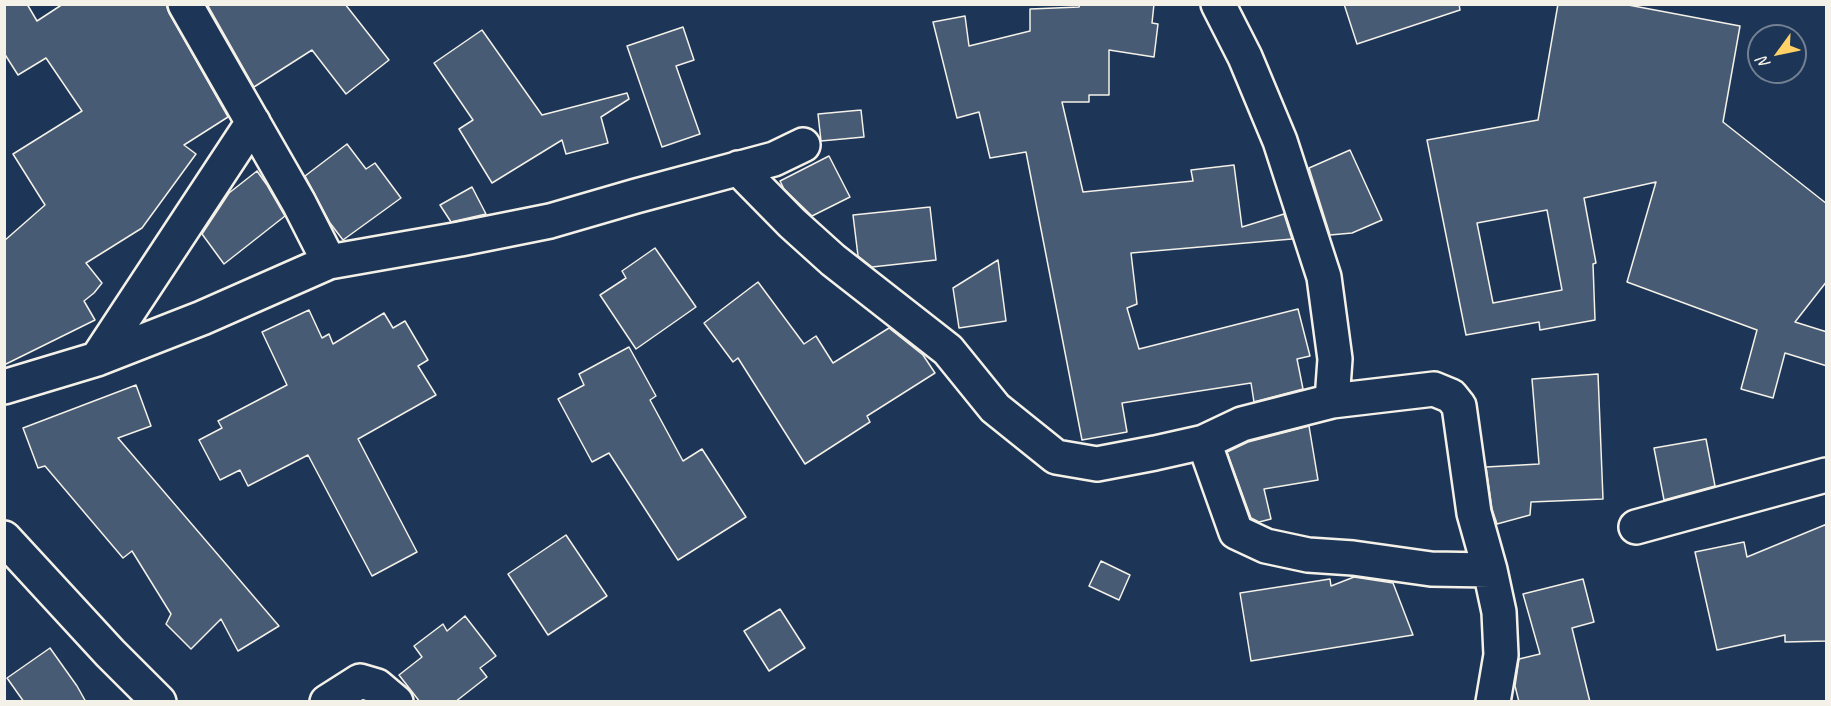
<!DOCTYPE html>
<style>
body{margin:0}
#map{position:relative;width:1831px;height:706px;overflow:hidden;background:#1d3557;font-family:Caveat,sans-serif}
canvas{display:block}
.frame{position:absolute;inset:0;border:6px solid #f4f1e8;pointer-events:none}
.north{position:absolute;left:1747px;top:24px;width:60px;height:60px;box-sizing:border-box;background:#1d3557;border:2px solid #738091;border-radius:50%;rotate:237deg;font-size:16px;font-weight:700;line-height:24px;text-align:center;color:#f4f1e8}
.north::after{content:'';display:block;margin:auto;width:21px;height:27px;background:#ffd166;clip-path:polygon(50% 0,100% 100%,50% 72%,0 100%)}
</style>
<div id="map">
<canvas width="1831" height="706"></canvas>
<div class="frame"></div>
<div class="north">N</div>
</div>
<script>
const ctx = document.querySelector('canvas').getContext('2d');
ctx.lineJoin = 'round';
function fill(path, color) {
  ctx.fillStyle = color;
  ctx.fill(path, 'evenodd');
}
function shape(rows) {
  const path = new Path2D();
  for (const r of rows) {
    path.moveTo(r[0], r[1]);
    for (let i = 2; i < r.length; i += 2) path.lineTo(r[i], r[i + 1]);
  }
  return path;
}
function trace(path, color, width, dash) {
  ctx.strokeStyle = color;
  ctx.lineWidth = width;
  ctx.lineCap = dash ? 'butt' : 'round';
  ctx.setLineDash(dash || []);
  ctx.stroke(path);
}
const building = shape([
 [4,4,27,4,37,21,63,4,166,4,169,13,228,117,184,145,196,154,142,228,86,263,102,283,94,293,84,301,95,320,4,365,4,241,45,205,13,154,82,111,46,58,18,75,4,53,4,4],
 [207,4,345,4,389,60,346,94,312,50,254,87,207,4],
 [1080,4,1154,4,1152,23,1158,24,1154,57,1109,50,1109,95,1089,95,1089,102,1062,102,1083,192,1193,181,1191,170,1234,165,1242,227,1284,214,1292,239,1131,253,1137,304,1127,308,1139,349,1298,309,1310,356,1297,359,1303,389,1254,402,1251,383,1122,403,1127,432,1082,440,1026,152,990,158,979,112,957,118,933,22,965,16,969,46,1030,31,1030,9,1079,7,1080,4],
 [1344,4,1459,4,1460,10,1357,44,1344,4],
 [1558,4,1623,4,1740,26,1723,122,1827,204,1827,281,1795,322,1827,332,1827,366,1785,353,1773,398,1741,389,1757,330,1627,282,1656,182,1584,198,1596,263,1593,264,1595,320,1540,330,1539,322,1466,335,1427,140,1538,120,1558,4],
 [1547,210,1562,290,1493,303,1477,223,1547,210],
 [683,27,694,60,676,66,700,134,662,147,627,46,683,27],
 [482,30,542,115,627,93,629,99,601,117,608,143,566,154,562,140,492,183,459,129,473,120,434,63,482,30],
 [861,110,864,137,821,141,818,114,861,110],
 [347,144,366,169,375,163,401,198,343,240,330,223,305,176,347,144],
 [1350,150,1382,220,1352,233,1330,235,1309,168,1350,150],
 [829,156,850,197,812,216,784,189,780,181,829,156],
 [257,171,267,185,285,216,224,264,202,234,229,193,257,171],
 [472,187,486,214,451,222,440,205,472,187],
 [930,207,936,260,872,267,858,256,853,215,930,207],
 [655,248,696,307,636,349,600,295,626,278,622,271,655,248],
 [998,260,1006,321,959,328,953,288,998,260],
 [758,282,804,344,816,336,833,363,889,328,923,355,935,373,867,416,870,422,805,464,738,358,733,362,704,323,758,282],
 [309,310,322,338,329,334,333,344,384,313,393,328,405,321,428,360,418,366,436,395,358,439,417,552,372,576,308,455,248,486,240,470,220,480,199,440,222,428,218,421,287,385,262,332,309,310],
 [629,347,656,396,650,400,683,461,702,449,746,517,678,560,609,453,592,462,558,399,584,385,579,374,629,347],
 [1598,374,1603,499,1531,502,1530,515,1497,524,1492,509,1486,467,1539,464,1532,379,1598,374],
 [136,385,151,426,118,438,279,626,238,651,221,619,191,649,166,624,171,614,132,551,123,558,45,466,38,468,23,428,136,385],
 [1309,426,1318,480,1264,489,1271,519,1259,522,1251,518,1227,452,1248,442,1309,426],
 [1706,439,1715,486,1664,500,1654,448,1706,439],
 [1827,524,1827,641,1785,642,1785,635,1717,650,1695,552,1744,542,1747,557,1827,524],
 [566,535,607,596,548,635,508,574,566,535],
 [1101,561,1130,575,1119,600,1089,586,1101,561],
 [1354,577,1393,583,1413,635,1251,661,1240,593,1330,579,1331,586,1354,577],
 [1583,579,1594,622,1572,628,1590,702,1519,702,1515,686,1519,659,1540,654,1523,594,1583,579],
 [780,609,805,648,769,671,744,631,780,609],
 [465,616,496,656,480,668,487,677,455,702,420,702,399,675,422,657,414,646,443,624,447,631,465,616],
 [50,648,77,686,86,702,24,702,7,678,50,648]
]);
const minor = shape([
 [185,4,299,203,329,262],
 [738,168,792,223,833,260,948,350,995,408,1056,457,1097,464,1155,453,1204,442,1242,424,1332,401,1335,359,1324,277,1280,141,1245,57,1218,4],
 [97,359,253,122],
 [4,387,97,359,202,318,329,262,460,239,550,221,636,196,774,159,803,145],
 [1332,401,1434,389,1451,396,1459,406,1474,513,1490,570,1499,612,1501,655,1493,702],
 [1204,442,1236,532,1266,546,1308,555,1353,558,1431,569,1490,570],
 [1636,527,1826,475],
 [4,538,110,653,159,702],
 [327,702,360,681,377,686,396,702]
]);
fill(building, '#485b74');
trace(building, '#f4f1e8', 1.5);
trace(minor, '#f4f1e8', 38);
trace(minor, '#1d3557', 33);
</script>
